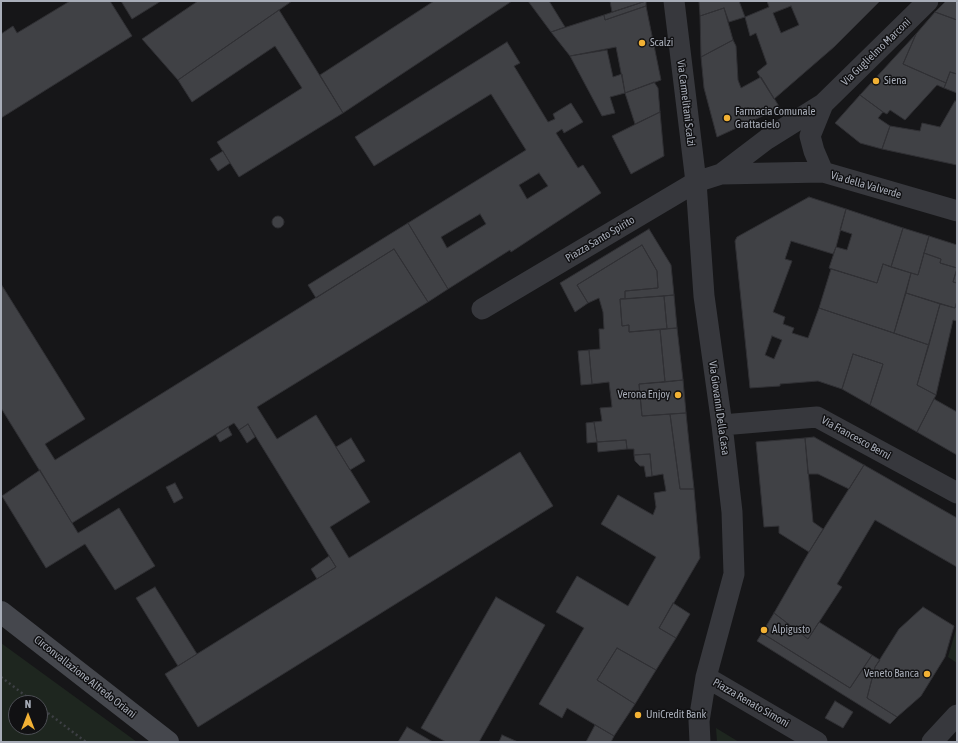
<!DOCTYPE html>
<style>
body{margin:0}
#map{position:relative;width:958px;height:743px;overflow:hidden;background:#161618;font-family:"Asap Condensed",sans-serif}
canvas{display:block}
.frame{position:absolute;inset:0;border:2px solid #a8adb8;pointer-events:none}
.north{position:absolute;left:8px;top:695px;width:40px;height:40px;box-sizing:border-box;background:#111113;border:1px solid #4d4f55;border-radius:50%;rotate:0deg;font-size:11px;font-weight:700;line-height:16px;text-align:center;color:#a8adb8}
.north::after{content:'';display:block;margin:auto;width:14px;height:18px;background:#f2b134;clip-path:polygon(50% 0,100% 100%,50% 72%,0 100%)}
</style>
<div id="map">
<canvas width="958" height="743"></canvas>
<div class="frame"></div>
<div class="north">N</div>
</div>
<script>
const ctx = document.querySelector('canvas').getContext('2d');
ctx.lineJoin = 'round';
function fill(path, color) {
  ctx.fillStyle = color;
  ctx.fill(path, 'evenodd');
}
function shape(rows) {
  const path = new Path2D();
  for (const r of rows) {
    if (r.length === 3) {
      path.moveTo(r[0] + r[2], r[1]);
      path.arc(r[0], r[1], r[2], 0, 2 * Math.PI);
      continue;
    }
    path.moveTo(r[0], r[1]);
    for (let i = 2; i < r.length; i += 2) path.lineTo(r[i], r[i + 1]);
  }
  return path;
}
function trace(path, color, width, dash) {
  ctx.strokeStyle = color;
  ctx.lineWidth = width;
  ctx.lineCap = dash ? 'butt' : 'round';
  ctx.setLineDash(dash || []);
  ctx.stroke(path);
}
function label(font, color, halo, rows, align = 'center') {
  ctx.font = font + ' "Asap Condensed",sans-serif';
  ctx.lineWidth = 3;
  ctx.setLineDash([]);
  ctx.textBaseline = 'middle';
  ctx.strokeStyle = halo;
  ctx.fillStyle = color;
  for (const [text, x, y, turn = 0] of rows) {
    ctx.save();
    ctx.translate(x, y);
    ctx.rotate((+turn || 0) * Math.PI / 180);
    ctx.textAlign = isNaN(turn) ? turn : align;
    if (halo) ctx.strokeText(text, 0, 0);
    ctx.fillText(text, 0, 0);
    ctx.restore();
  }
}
const green = shape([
 [957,626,957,663,948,657],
 [1,643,137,742,1,742],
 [16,703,40,703,40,727,16,727],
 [716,728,739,742,717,742]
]);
const building = shape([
 [70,1,110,1,132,36,1,118,1,34,13,26,17,33,70,1],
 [121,1,161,1,132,19,121,1],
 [198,1,292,1,178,80,142,39,198,1],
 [434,1,512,1,343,113,320,75,434,1],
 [528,1,549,1,565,27,551,32,528,1],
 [610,1,646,1,612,12,610,1],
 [646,1,646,6,605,20,604,15,646,1],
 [699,1,739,1,745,17,729,22,724,8,700,16,699,1],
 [767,1,880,1,834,47,774,99,757,72,767,64,756,33,750,36,745,17,769,7,767,1],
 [791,6,799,25,781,33,773,13,791,6],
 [946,1,957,1,957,20,935,12,946,1],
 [646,6,661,80,625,93,616,47,570,56,551,32,604,15,605,20,646,6],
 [724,8,733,40,701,57,700,16,724,8],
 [279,10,343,113,239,177,217,142,302,88,275,46,192,102,178,80,279,10],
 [935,12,957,20,957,74,950,72,946,83,903,64,916,34,935,12],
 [916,34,903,64,946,83,944,88,937,85,905,120,890,110,887,114,883,112,860,95,916,34],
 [733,40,736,46,738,80,741,88,761,77,780,108,717,137,704,88,701,57,733,40],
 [507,42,520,63,514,66,548,122,555,119,553,114,571,103,583,122,564,133,562,129,556,133,578,168,583,165,601,193,511,252,510,250,448,289,408,223,526,150,491,94,374,166,355,137,507,42],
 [539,173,548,186,527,199,519,185,539,173],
 [480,214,486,224,447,248,441,237,480,214],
 [607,50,613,77,622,74,625,93,610,97,615,113,602,116,570,56,607,50],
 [950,72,957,74,957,93,944,88,950,72],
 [654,82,658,88,660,112,635,124,625,93,654,82],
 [860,95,883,112,878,118,890,126,882,149,860,143,835,123,860,95],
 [955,101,957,102,957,165,882,149,890,126,920,131,922,123,940,127,955,101],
 [660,112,664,156,631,174,612,136,660,112],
 [223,151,230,163,218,171,210,159,223,151],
 [809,197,846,209,836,247,833,254,791,241,785,259,792,261,773,312,785,317,783,324,794,328,792,333,808,338,819,308,929,345,917,385,936,395,917,432,870,405,883,364,853,354,842,389,818,381,780,384,780,386,750,388,735,241,737,237,809,197],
 [772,336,782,340,774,359,765,355,772,336],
 [846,209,903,228,891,267,883,264,877,283,829,268,836,247,847,250,852,234,840,230,846,209],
 [278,222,6],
 [408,223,448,289,428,302,394,249,316,298,308,285,408,223],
 [903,228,929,236,918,275,891,267,903,228],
 [649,229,671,265,674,295,625,299,625,291,658,288,657,271,642,245,577,285,588,303,575,312,560,283,649,229],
 [929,236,957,245,957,268,940,263,941,259,924,253,929,236],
 [642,245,657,271,658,288,625,291,625,299,620,299,622,326,629,325,629,332,660,329,665,382,639,384,642,416,670,414,680,489,694,489,700,558,659,628,676,638,656,670,617,648,597,680,635,704,614,736,567,708,562,718,539,704,584,628,556,612,577,576,628,606,656,557,601,524,618,495,653,515,656,507,654,493,666,491,663,474,652,476,650,454,634,455,634,449,627,449,626,440,597,442,594,422,602,421,600,408,612,407,609,382,592,384,589,350,600,349,599,329,604,329,603,312,599,298,588,303,577,285,642,245],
 [394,249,428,302,257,407,277,439,316,415,370,502,330,527,349,558,520,452,553,506,198,727,165,674,336,567,248,424,239,430,234,423,72,523,1,408,1,284,85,419,45,444,55,460,394,249],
 [924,253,941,259,940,263,957,268,953,282,957,283,957,301,955,308,906,293,911,273,918,275,924,253],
 [883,264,911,273,894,333,819,308,831,269,877,283,883,264],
 [957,269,957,283,953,282,957,269],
 [906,293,940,304,929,345,894,333,906,293],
 [674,295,677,328,667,329,664,296,674,295],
 [664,296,667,329,629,332,629,325,622,326,620,299,664,296],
 [957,301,957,321,953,320,936,395,917,385,940,304,955,308,957,301],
 [677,328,683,380,665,382,660,329,677,328],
 [589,350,592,384,581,385,578,351,589,350],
 [853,354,883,364,870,405,842,389,853,354],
 [683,380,686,413,642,416,639,384,683,380],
 [934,399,957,412,957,455,917,432,934,399],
 [686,413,689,443,694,489,680,489,670,414,686,413],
 [594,422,597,442,587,443,586,423,594,422],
 [248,424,255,437,247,443,239,430,248,424],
 [228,427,232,435,220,442,216,435,228,427],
 [814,437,864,465,849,489,818,474,808,474,805,438,814,437],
 [351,438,365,461,350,470,336,447,351,438],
 [805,438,813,522,823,529,809,552,779,533,779,526,764,527,756,442,805,438],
 [626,440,627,449,598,452,597,442,626,440],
 [650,454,652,476,646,477,644,466,640,466,635,461,634,455,650,454],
 [864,465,957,518,957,567,875,520,837,584,842,587,808,639,774,613,809,552,864,465],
 [40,470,78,533,119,508,155,566,115,590,85,544,46,568,2,496,40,470],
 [175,483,183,498,174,503,166,487,175,483],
 [329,556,336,567,317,579,311,569,329,556],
 [155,587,197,654,178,666,136,598,155,587],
 [496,597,545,625,479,742,446,742,421,728,496,597],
 [673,603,690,614,676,638,659,628,673,603],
 [923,607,954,626,945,657,921,696,897,717,867,698,875,667,899,629,923,607],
 [774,613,808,639,819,622,872,655,850,688,762,633,774,613],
 [762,633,850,688,872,655,880,660,875,667,867,698,897,717,890,724,757,641,762,633],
 [617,648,656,670,635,704,597,680,617,648],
 [835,701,853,712,843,728,825,718,835,701],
 [595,725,614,736,611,742,586,742,595,725],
 [407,727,433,742,398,742,407,727],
 [502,735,518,742,499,742,502,735]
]);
const path = shape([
 [1,677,35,703],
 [40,707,86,742]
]);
const street = shape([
 [674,1,696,182,704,296,722,425,732,512,734,574,706,677,699,721,700,742],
 [823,104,810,136,814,151,823,172],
 [721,174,767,139,823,104,928,1],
 [482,309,696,182,721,174,823,172,957,211],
 [722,425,817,417,957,493],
 [706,677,817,742],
 [932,742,957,715]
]);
const secondary = shape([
 [1,612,168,742]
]);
const markers = [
 [642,43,4,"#f2b134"],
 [876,81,4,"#f2b134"],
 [727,118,4,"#f2b134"],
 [678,395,4,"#f2b134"],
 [764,630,4,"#f2b134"],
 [927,674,4,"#f2b134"],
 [638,715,4,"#f2b134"]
];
const poiNames = [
 ["Scalzi",650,43],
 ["Siena",884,81],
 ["Farmacia Comunale",735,112],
 ["Grattacielo",735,125],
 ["Verona Enjoy",670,395,"right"],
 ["Alpigusto",772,630],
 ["Veneto Banca",919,674,"right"],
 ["UniCredit Bank",646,715]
];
const streetNames = [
 ["Via Guglielmo Marconi",876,52,-44],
 ["Via Carmelitani Scalzi",686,103,83],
 ["Via della Valverde",866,185,16],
 ["Piazza Santo Spirito",600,239,-31],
 ["Via Giovanni Della Casa",719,408,82],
 ["Via Francesco Berni",856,438,29],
 ["Circonvallazione Alfredo Oriani",85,677,38],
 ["Piazza Renato Simoni",751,703,30]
];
fill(green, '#1e261f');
fill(building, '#404145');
trace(building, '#303034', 1);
trace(path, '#3d3f44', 2.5, [2, 3]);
trace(street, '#37383d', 21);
trace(secondary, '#45474d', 22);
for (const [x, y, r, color] of markers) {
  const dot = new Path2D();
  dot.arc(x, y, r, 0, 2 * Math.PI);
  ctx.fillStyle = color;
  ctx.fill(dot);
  trace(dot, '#111113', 1.5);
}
label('11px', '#a8adb8', '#111113', poiNames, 'left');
label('11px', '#a8adb8', '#111113', streetNames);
</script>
